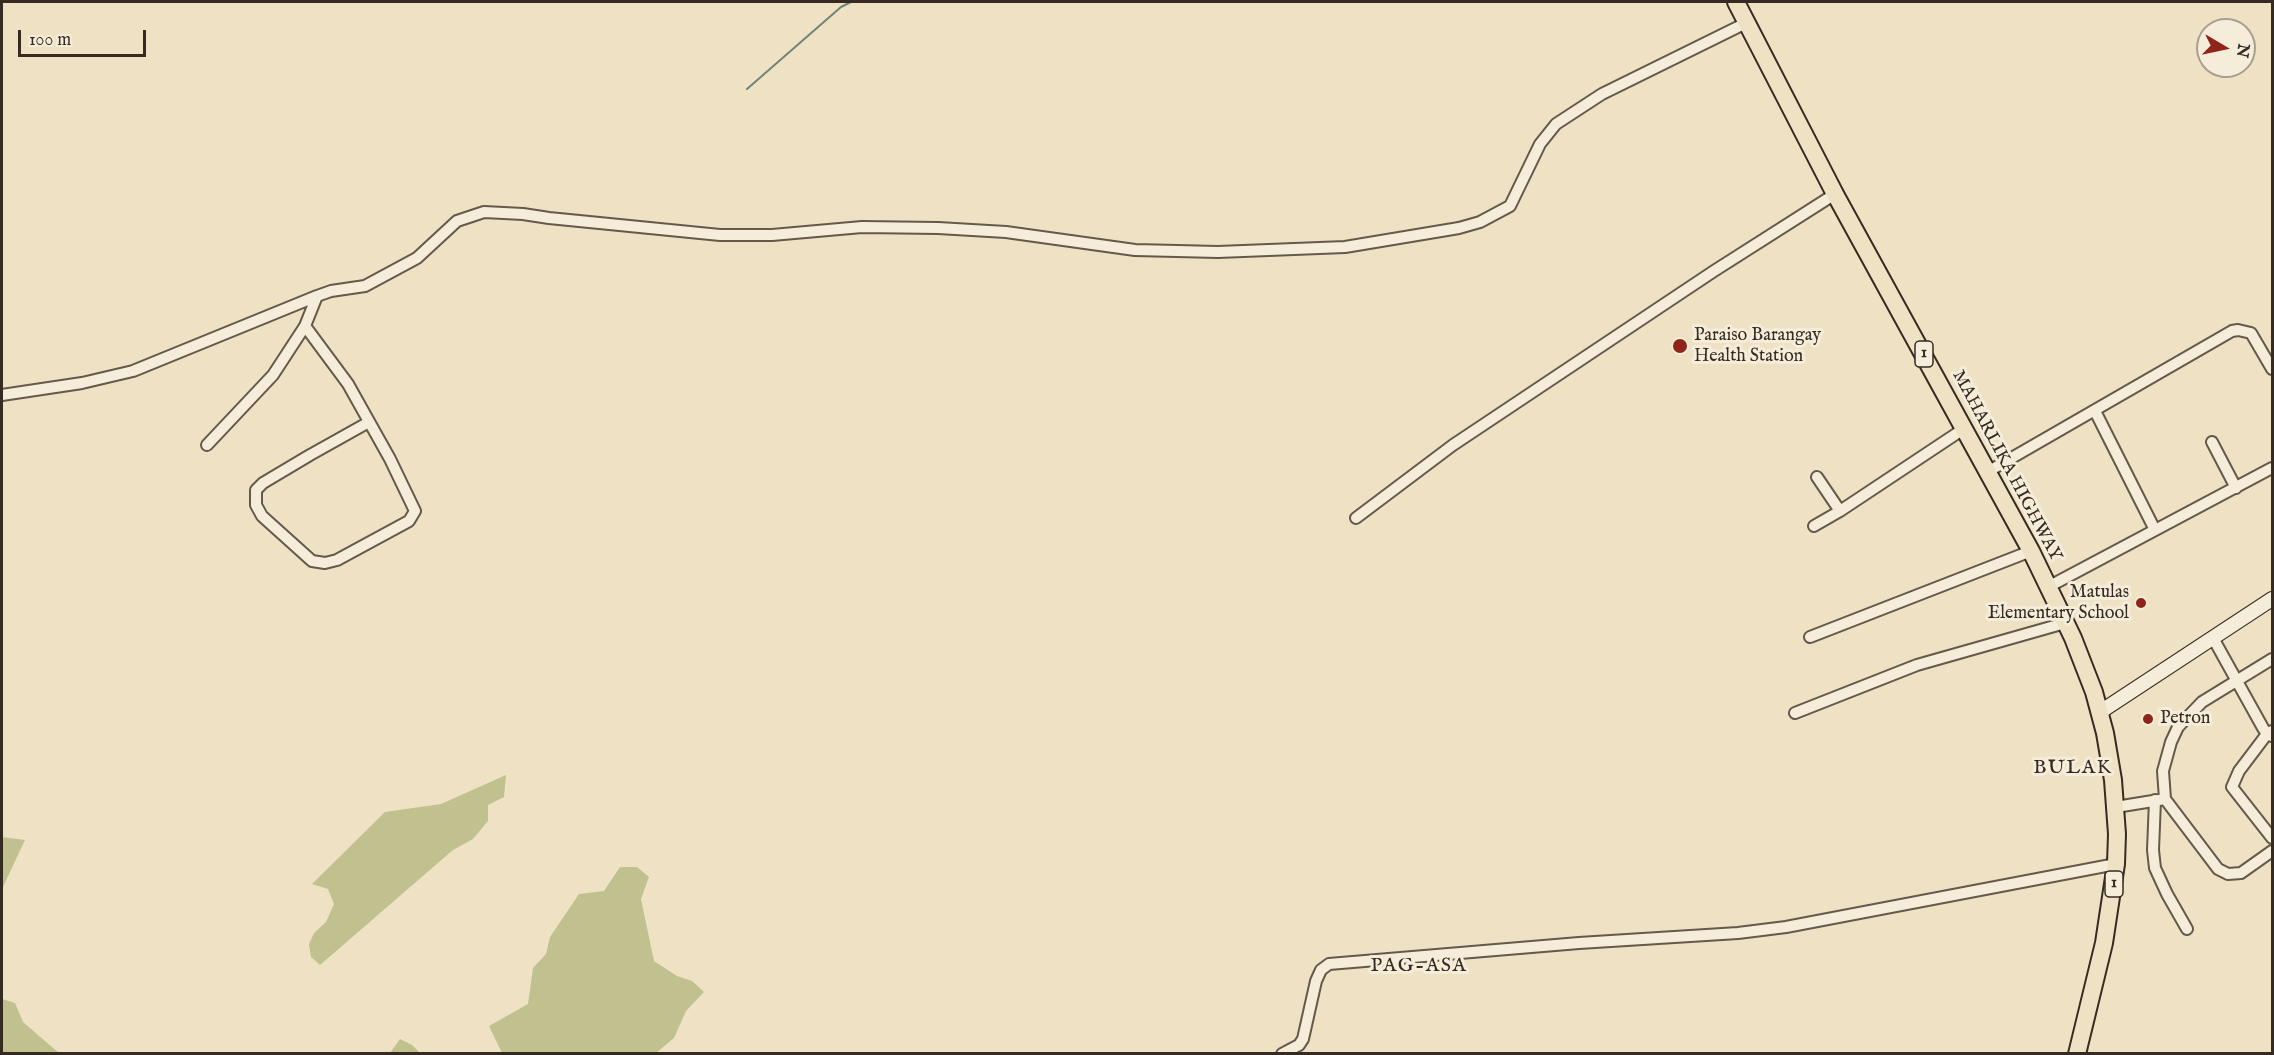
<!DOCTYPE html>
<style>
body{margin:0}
#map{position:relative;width:2274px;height:1055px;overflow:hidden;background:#efe2c4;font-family:"IM FELL English",serif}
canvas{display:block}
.frame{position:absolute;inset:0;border:3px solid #352b23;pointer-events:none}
.north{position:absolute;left:2196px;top:18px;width:60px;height:60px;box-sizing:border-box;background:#f5ecd9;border:2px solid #a89f90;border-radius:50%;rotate:99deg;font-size:16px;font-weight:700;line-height:24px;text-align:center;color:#352b23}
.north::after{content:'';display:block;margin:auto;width:21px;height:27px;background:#8f2418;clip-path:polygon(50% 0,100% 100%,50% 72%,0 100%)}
.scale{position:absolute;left:18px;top:30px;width:128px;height:27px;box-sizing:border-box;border:3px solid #352b23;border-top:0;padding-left:8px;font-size:18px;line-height:21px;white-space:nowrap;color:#352b23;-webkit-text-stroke:4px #f5ecd9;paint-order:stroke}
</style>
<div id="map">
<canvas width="2274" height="1055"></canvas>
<div class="frame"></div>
<div class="north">N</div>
<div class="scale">100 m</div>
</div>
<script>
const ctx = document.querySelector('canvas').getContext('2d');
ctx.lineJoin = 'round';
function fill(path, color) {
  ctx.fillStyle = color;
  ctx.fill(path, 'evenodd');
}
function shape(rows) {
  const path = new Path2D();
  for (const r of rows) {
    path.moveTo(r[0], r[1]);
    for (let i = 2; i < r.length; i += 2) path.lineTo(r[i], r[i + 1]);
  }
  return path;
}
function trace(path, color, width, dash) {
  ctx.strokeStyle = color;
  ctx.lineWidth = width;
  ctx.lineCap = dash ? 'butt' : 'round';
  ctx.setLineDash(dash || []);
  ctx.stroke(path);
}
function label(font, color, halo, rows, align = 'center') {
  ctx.font = font + ' "IM FELL English",serif';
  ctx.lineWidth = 6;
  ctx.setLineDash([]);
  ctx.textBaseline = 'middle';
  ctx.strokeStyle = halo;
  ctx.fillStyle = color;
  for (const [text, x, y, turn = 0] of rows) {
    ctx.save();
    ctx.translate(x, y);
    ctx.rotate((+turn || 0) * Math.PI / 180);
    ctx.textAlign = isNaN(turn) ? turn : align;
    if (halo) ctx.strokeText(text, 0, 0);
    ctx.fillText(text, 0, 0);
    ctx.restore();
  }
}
const green = shape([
 [506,775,504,797,488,805,488,821,473,839,453,850,320,965,311,957,309,944,314,933,326,922,334,904,328,889,312,884,385,812,441,804],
 [2,837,25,840,2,889],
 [620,867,637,867,649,877,641,899,654,961,677,976,692,981,704,992,686,1011,674,1038,656,1053,502,1053,489,1026,528,1004,533,968,546,954,550,937,579,894,604,891],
 [2,999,15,1003,23,1022,59,1053,2,1053],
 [400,1039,412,1045,420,1053,390,1053]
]);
const stream = shape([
 [747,89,841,7,851,2]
]);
const minor = shape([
 [305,326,348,384,390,459,415,511,409,521,337,560,325,563,312,561,262,516,256,505,256,490,263,483,310,455,369,422],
 [2,395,82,383,133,371,317,296,331,291,365,286,417,258,457,221,484,212,523,214,549,218,720,235,772,235,862,227,938,228,1006,232,1135,250,1218,252,1345,247,1459,228,1480,222,1510,206,1540,144,1556,124,1602,94,1748,22],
 [2095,411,2155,530],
 [2212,442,2236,488],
 [207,445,273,375,305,326,317,296],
 [1989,471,2232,331,2238,330,2251,333,2272,369],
 [1817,477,1840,511],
 [1356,518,1453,445,1714,271,1835,194],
 [1814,526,1840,511,1965,428],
 [2048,587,2272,468],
 [1810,637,2031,551],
 [2213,638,2263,728,2267,734,2272,736],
 [1795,713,1917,665,2065,623],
 [2272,731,2267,734,2239,771,2232,787,2272,838],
 [2165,799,2163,771,2171,742,2178,727,2202,702,2272,659],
 [2155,800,2153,850,2155,868,2167,894,2187,929],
 [2116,807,2165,799,2218,869,2228,874,2241,873,2272,851],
 [1282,1054,1299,1045,1303,1039,1316,981,1321,970,1329,964,1579,943,1738,933,1786,927,2116,864]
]);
const secondary = shape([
 [2100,712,2272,599]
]);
const trunk = shape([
 [1736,2,1835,194,2031,551,2073,638,2094,692,2105,733,2113,780,2117,834,2116,864,2104,943,2077,1054]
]);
const markers = [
 [1680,346,8,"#8f2418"],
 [2141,603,6,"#8f2418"],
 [2148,719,6,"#8f2418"]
];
const shields = [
 [1924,354,18],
 [2114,884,18]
];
const shieldNames = [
 ["1",1924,354],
 ["1",2114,884]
];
const poiNames = [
 ["Paraiso Barangay",1694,336],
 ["Health Station",1694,357],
 ["Matulas",2129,593,"right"],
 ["Elementary School",2129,614,"right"],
 ["Petron",2160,719]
];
const streetNames = [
 ["MAHARLIKA HIGHWAY",2006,466,62]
];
const neighbourhoodNames = [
 ["BULAK",2073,769],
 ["PAG-ASA",1419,967]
];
fill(green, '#c0c18f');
trace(stream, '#728378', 2);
trace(minor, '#64594b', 14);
trace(secondary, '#352b23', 16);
trace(trunk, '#352b23', 20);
trace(minor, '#f5ecd9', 10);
trace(secondary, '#f5ecd9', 14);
trace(trunk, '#efe2c4', 16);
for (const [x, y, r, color] of markers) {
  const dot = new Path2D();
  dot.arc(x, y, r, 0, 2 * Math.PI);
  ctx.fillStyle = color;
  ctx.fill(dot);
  trace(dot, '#f5ecd9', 2);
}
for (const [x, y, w] of shields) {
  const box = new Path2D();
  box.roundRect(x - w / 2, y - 13, w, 26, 4.5);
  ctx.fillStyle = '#f5ecd9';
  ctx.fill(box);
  trace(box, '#352b23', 1.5);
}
label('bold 16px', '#352b23', null, shieldNames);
label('18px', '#352b23', '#f5ecd9', poiNames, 'left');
label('18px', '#352b23', '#f5ecd9', streetNames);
ctx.letterSpacing = '1.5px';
label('20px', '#352b23', '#f5ecd9', neighbourhoodNames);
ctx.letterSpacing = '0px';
</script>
